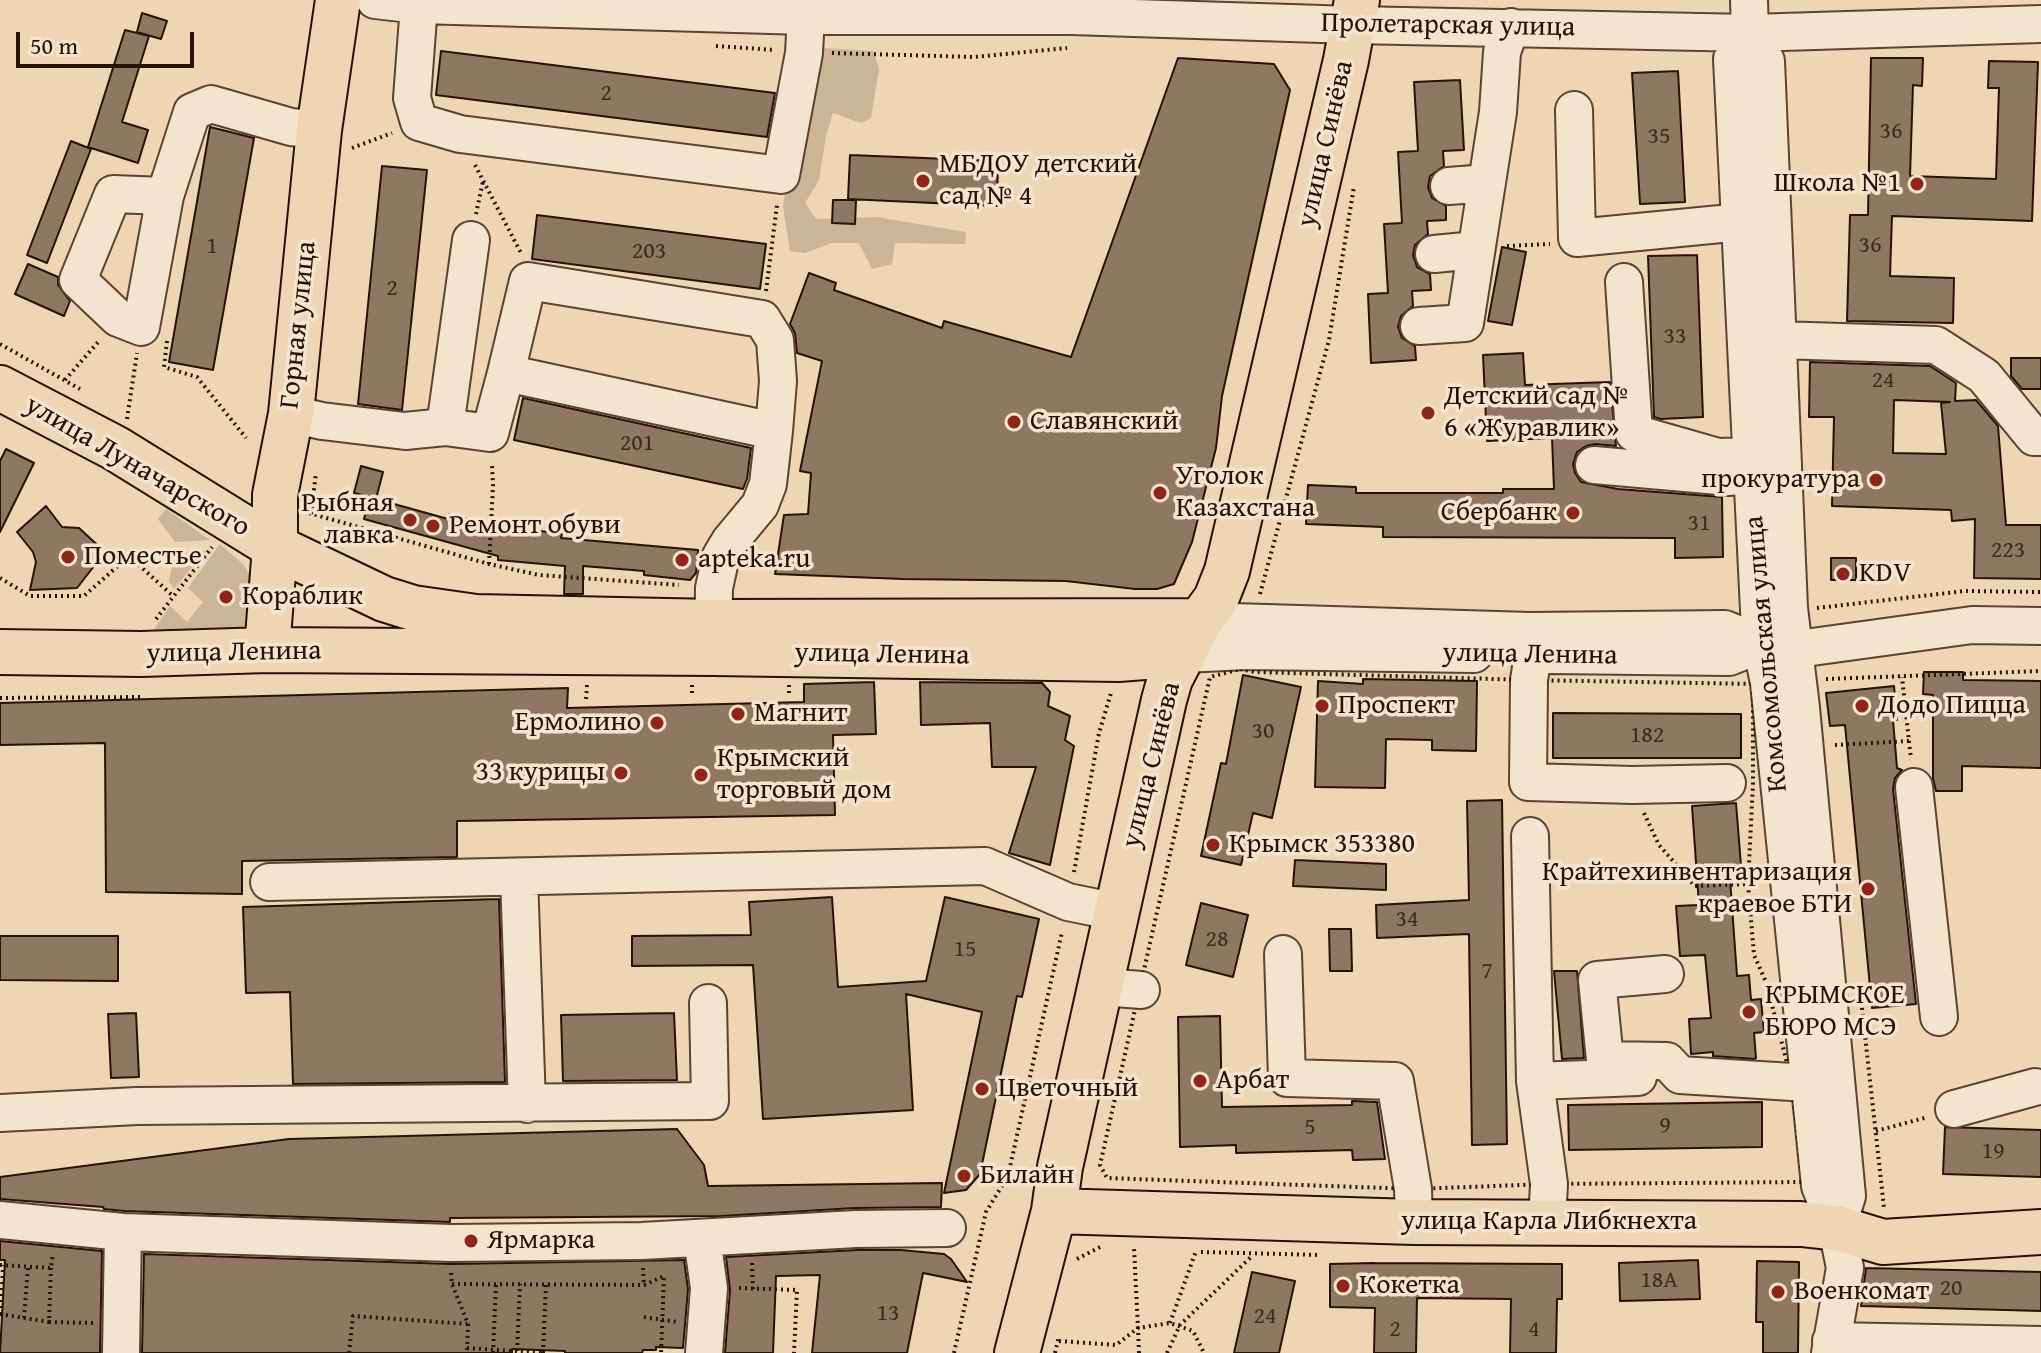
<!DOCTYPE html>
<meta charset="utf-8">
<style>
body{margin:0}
#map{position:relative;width:2041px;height:1353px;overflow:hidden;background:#eed5b4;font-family:"Gentium Book Plus",serif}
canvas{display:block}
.scale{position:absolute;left:16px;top:32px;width:178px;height:36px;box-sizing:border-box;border:4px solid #281208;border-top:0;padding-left:10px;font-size:24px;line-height:28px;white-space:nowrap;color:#281208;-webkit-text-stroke:6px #f4e4ce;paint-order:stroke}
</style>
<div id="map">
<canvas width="2041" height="1353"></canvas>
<div class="scale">50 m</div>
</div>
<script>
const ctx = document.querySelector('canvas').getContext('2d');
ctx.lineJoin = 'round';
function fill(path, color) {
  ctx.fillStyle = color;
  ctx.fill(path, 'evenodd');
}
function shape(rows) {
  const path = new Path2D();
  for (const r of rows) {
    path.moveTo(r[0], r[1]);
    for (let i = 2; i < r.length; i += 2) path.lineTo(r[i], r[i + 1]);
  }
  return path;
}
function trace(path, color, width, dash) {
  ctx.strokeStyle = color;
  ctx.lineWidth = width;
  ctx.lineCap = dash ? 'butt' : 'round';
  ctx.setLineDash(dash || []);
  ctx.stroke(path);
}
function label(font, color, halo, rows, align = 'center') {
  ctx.font = font + ' "Gentium Book Plus",serif';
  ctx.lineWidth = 7;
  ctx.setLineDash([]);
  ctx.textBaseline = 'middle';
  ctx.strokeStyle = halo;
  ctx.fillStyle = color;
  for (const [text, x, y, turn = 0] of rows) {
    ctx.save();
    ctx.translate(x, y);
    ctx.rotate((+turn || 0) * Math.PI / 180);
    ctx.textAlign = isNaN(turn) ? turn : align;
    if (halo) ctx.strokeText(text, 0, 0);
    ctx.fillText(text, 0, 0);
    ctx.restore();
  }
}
const green = shape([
 [822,48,873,51,879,69,871,118,861,123,833,113,826,136,819,180,805,203,816,219,877,217,966,232,965,244,895,243,892,264,872,269,859,243,832,243,805,253,790,251,783,207,803,73],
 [166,509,210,540,175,542,158,519],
 [220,544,244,565,252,579,248,623,232,635,150,635,170,606,187,622,203,602,188,588],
 [205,551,174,589,169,581,175,552]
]);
const building = shape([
 [142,13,167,21,161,39,137,32,142,13],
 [125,30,149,36,122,122,148,130,138,163,88,147,125,30],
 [441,51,775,93,767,137,436,95,441,51],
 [1178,58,1274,64,1290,90,1222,396,1216,448,1192,542,1174,584,1157,589,1135,589,1066,581,903,579,775,574,784,515,808,514,811,473,800,471,822,361,797,353,795,333,790,324,809,273,836,283,834,290,942,328,944,321,1071,357,1178,58],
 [1871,58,1923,58,1922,86,1913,85,1910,176,1996,179,1999,88,1988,88,1989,61,2038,62,2032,221,1892,216,1890,276,1954,278,1953,323,1847,321,1850,215,1868,215,1871,58],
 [1678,71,1685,202,1640,204,1632,73,1678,71],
 [1460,80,1464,150,1443,151,1444,166,1430,176,1428,187,1432,198,1446,206,1446,220,1427,221,1428,234,1415,245,1413,255,1417,267,1430,274,1431,290,1412,291,1413,306,1401,316,1398,327,1402,338,1415,346,1416,360,1371,363,1368,294,1388,293,1384,224,1402,223,1398,152,1418,151,1414,82,1460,80],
 [210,127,254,138,213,370,169,362,210,127],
 [71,141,91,149,47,263,27,255,71,141],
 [850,155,998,161,997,206,848,199,850,155],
 [382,166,427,170,402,410,358,404,382,166],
 [833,200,856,200,855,224,832,223,833,200],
 [537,215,766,244,760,289,532,259,537,215],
 [1502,247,1526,252,1512,325,1488,321,1502,247],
 [1697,255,1703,417,1661,419,1654,417,1648,256,1697,255],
 [28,264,58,277,58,285,70,301,64,316,15,294,28,264],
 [1523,353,1525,385,1610,382,1616,446,1595,444,1586,446,1577,452,1573,464,1575,473,1581,482,1618,489,1722,497,1723,557,1675,558,1675,538,1383,537,1383,527,1306,524,1308,485,1356,487,1356,493,1503,493,1503,489,1554,489,1552,438,1487,441,1483,355,1523,353],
 [2011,358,2041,358,2041,389,2022,389,2011,376,2011,358],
 [1810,362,1930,366,1956,383,1955,401,1976,400,1998,426,2006,525,2041,525,2041,579,1974,578,1975,519,1952,521,1951,510,1832,506,1834,417,1809,417,1810,362],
 [1894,400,1950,402,1941,403,1946,454,1893,453,1894,400],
 [523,398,751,448,747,479,743,489,514,440,523,398],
 [6,449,34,463,0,532,0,461,6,449],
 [361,466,383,472,376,499,448,519,449,514,487,524,486,531,538,535,538,531,562,533,561,538,698,550,696,573,690,580,644,575,644,571,583,566,583,594,564,594,565,566,498,560,498,556,364,519,370,497,354,493,361,466],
 [46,506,62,527,79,528,105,552,77,588,30,590,36,562,33,552,17,532,46,506],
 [1831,558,1856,558,1856,580,1831,580,1831,558],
 [1924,672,1963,672,1963,680,2041,681,2041,768,1962,766,1962,791,1936,791,1933,779,1933,695,1923,694,1924,672],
 [1243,675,1301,687,1272,818,1253,813,1241,865,1201,856,1221,763,1226,764,1243,675],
 [1363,679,1477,681,1476,751,1432,750,1432,740,1386,739,1385,788,1315,787,1318,681,1363,684,1363,679],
 [874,682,876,734,833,735,835,815,457,821,457,857,242,861,242,894,106,892,105,743,0,745,0,703,568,688,567,708,804,702,804,684,874,682],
 [920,682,1042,683,1050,692,1048,706,1070,716,1065,740,1074,746,1050,865,1009,853,1036,767,992,767,990,723,921,725,920,682],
 [1894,686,1897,720,1893,720,1897,768,1902,770,1895,778,1893,789,1916,1004,1872,1008,1845,725,1830,726,1826,693,1894,686],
 [1553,713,1741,714,1741,758,1553,758,1553,713],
 [1502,800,1507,1144,1472,1145,1469,934,1377,938,1376,905,1469,900,1467,801,1502,800],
 [1736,803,1742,878,1730,879,1737,976,1749,975,1751,1000,1761,999,1764,1032,1754,1033,1756,1058,1754,1059,1713,1056,1713,1052,1691,1054,1689,1019,1711,1018,1705,955,1680,956,1676,906,1699,905,1692,806,1736,803],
 [1295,860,1386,864,1386,890,1293,886,1295,860],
 [832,897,838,987,926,981,945,897,1039,919,1022,997,1017,996,980,1174,966,1190,944,1193,982,1012,906,994,913,1110,763,1119,753,965,632,966,632,936,751,935,749,902,832,897],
 [499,899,505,1082,293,1084,290,992,246,993,243,907,499,899],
 [1201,903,1248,915,1233,977,1186,965,1201,903],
 [1329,929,1351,929,1352,971,1330,971,1329,929],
 [0,936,118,936,118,981,0,980,0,936],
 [1554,971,1577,971,1584,1058,1562,1059,1554,971],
 [136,1013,139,1077,111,1078,108,1014,136,1013],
 [674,1013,677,1080,563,1081,561,1015,674,1013],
 [1220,1016,1222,1107,1352,1105,1352,1101,1377,1102,1385,1159,1353,1160,1352,1150,1236,1153,1236,1145,1180,1147,1178,1017,1220,1016],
 [1762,1102,1762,1147,1569,1150,1568,1105,1762,1102],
 [1945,1127,2041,1130,2041,1177,1943,1174,1945,1127],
 [677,1129,704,1165,708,1186,942,1183,941,1207,855,1208,721,1216,450,1218,450,1222,124,1211,104,1209,103,1207,0,1199,0,1177,289,1139,677,1129],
 [0,1241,102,1251,100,1353,0,1353,5,1260,0,1260,0,1241],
 [857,1250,901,1250,944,1254,951,1259,967,1282,923,1273,907,1353,812,1353,820,1275,776,1276,773,1353,725,1353,730,1290,726,1257,857,1250],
 [144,1254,451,1264,684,1260,688,1289,683,1348,656,1347,656,1350,643,1350,642,1353,565,1353,565,1351,512,1349,512,1353,142,1353,144,1254],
 [1698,1260,1700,1299,1620,1301,1619,1263,1698,1260],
 [1757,1261,1799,1262,1798,1353,1763,1353,1763,1322,1756,1322,1757,1261],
 [1374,1263,1562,1264,1562,1299,1557,1299,1556,1353,1510,1353,1511,1299,1417,1298,1416,1353,1374,1353,1375,1308,1330,1307,1330,1264,1374,1263],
 [1866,1268,2041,1272,2041,1311,1861,1306,1866,1268],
 [1252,1272,1295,1281,1279,1353,1234,1353,1252,1272]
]);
const path = shape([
 [716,46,775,50],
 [832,53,974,57,1067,48],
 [352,148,392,133],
 [475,165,521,253],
 [476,214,483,181],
 [1507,246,1550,244],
 [766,291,777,205],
 [167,341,164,367,197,377,246,438],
 [0,344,80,389],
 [65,380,99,341],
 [127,419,137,353],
 [309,513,489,564,539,575,679,585],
 [311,514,316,473],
 [489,564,493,486,492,463],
 [0,578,30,596,84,596,129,556,173,596],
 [1260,594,1329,340,1354,186],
 [1817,608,1965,591,2041,592],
 [156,619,212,547],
 [1240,669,1255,672,1529,680,1753,684,1753,783,1748,884,1754,955,1766,982,1792,1082,1803,1182,1549,1184,1413,1189,1107,1178,1100,1165,1210,677,1240,669],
 [1826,679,2041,671],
 [692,685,692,697],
 [789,685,789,696],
 [0,698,140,697],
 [586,699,587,685],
 [1909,741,1911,759],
 [1835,745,1909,741,1902,677],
 [1644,813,1659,845,1695,886,1748,884],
 [1074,872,1099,733,1111,693],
 [1860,990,1884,1208],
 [1876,1131,1928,1117],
 [1201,1252,1320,1255],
 [1077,1259,1100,1247],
 [752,1263,753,1289],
 [0,1265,51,1268,53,1254],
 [51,1268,49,1322,93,1323],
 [643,1268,644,1285],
 [451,1273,452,1284,468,1324,467,1353],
 [452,1284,644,1285,664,1276,661,1353],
 [739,1288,797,1290,794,1353],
 [0,1314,49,1322],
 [1,1314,3,1265],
 [644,1317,677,1322],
 [24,1318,28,1267],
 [1170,1323,1196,1251],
 [1059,1341,1116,1345,1138,1328,1134,1248],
 [467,1348,543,1353],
 [517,1351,520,1284],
 [349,1353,353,1316,468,1324],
 [493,1353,496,1284],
 [543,1353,546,1285],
 [954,1353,986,1212,1008,1176,1062,932],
 [1055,1353,1059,1336],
 [1139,1353,1138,1328,1170,1323,1193,1331,1204,1353],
 [1167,1353,1180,1325,1251,1257]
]);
const minor = shape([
 [375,0,419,5,806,16,1071,16,1353,25,1750,33,2041,24],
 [1749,0,1750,33,1766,61,1789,608,1801,708,1847,1196,1837,1228],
 [419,5,412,98,419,122,460,134,781,175,804,53,806,16],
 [1750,33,1732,59,1759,610,1761,644,1769,683,1820,1186,1837,1228,1845,1268,1830,1353],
 [1574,110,1577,238,1741,222],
 [1449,186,1487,183],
 [165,196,113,194,78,280,118,318,141,327,165,196,192,112,211,104,291,127,319,130],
 [1434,254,1476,250],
 [1624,282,1634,433,1718,457,1752,456],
 [1419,326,1465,323,1498,112,1502,52,1511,27],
 [1778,340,1936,345,1984,376,2034,437,2041,437],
 [291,414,322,421,405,431,445,427,490,433,506,373],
 [445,427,471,240],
 [1594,465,1730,477],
 [1200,621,1530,631,1725,629,1761,644,1793,647,1812,647,1972,625,2041,626],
 [713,647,714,588,721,556,730,541,760,505,768,484,774,431,778,381,775,340,762,319,528,281,506,373,774,431],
 [1184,654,1246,651,1474,654],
 [1533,655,1529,680,1528,782,1632,785,1727,783],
 [1550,655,1729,657,1761,644],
 [1914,787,1939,1017],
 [1530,836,1535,1081,1549,1184,1547,1222],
 [519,877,527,1104],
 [269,882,985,866,1068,902,1117,912],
 [1283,954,1287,1078,1395,1081,1413,1189,1414,1222],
 [1665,974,1597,980,1605,1060,1667,1061,1680,1075,1792,1082,1808,1080],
 [1102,987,1141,990],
 [1535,1081,1638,1077],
 [1954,1109,2035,1087],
 [0,1113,137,1106,710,1101,708,1003],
 [0,1220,123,1232,451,1243,642,1241,856,1229,947,1228],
 [702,1238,709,1288,704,1353],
 [1831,1341,2041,1345],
 [121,1353,123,1232]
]);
const major = shape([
 [0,388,115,448,275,547,384,599,413,608,476,617,715,622,1200,621],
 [267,650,275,547,275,495,291,414,319,130,338,0],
 [0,652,141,654,267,650,713,653,1118,659,1184,654],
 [1054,1211,1414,1222,1801,1224,1837,1228,1883,1242,2041,1232],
 [1017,1353,1054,1211,1060,1167,1164,700,1170,679,1200,621,1216,599,1227,571,1346,60,1357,0]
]);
const markers = [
 [923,181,8,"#8f2418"],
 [1917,184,8,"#8f2418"],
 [1428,413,8,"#8f2418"],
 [1014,422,8,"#8f2418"],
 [1876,480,8,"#8f2418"],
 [1160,493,8,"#8f2418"],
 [1573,513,8,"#8f2418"],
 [410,520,8,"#8f2418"],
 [433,526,8,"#8f2418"],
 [68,557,8,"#8f2418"],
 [682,560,8,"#8f2418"],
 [1843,574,8,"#8f2418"],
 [226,597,8,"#8f2418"],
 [1322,706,8,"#8f2418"],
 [1862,706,8,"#8f2418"],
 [738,714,8,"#8f2418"],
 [657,723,8,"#8f2418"],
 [621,773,8,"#8f2418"],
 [701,775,8,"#8f2418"],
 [1213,845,8,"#8f2418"],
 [1868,889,8,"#8f2418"],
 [1749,1012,8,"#8f2418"],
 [1200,1081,8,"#8f2418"],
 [982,1089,8,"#8f2418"],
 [964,1176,8,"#8f2418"],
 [471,1241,8,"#8f2418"],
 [1343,1286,8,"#8f2418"],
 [1778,1292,8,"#8f2418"]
];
const numberNames = [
 ["2",606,94],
 ["36",1891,132],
 ["35",1659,137],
 ["36",1870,246],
 ["1",212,247],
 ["203",649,252],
 ["2",392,289],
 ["33",1675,337],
 ["24",1883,381],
 ["201",637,444],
 ["31",1699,524],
 ["223",2008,551],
 ["30",1263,732],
 ["182",1647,736],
 ["34",1407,920],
 ["28",1217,940],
 ["15",965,950],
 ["7",1487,972],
 ["9",1665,1126],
 ["5",1310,1128],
 ["19",1993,1152],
 ["18А",1659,1281],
 ["20",1951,1289],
 ["13",888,1314],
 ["24",1265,1317],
 ["2",1395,1330],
 ["4",1534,1330]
];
const streetNames = [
 ["Пролетарская улица",1448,26,1],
 ["улица Синёва",1326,144,-77],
 ["Горная улица",299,325,-84],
 ["улица Луначарского",137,467,30],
 ["улица Ленина",234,653,-1],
 ["Комсомольская улица",1767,654,-95],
 ["улица Ленина",882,655,1],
 ["улица Ленина",1530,655,1],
 ["улица Синёва",1152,765,-76],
 ["улица Карла Либкнехта",1549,1222]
];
const poiNames = [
 ["МБДОУ детский",939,165],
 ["сад № 4",939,197],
 ["Школа №1",1901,184,"right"],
 ["Детский сад №",1444,397],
 ["6 «Журавлик»",1444,429],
 ["Славянский",1030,422],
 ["Уголок",1176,477],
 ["Казахстана",1176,509],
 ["прокуратура",1860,480,"right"],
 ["Рыбная",394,504,"right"],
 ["лавка",394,536,"right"],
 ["Сбербанк",1557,513,"right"],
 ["Ремонт обуви",449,526],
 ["Поместье",84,557],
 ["apteka.ru",698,560],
 ["KDV",1859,574],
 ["Кораблик",242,597],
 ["Проспект",1338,706],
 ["Додо Пицца",1878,706],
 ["Магнит",754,714],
 ["Ермолино",641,723,"right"],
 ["Крымский",717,759],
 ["торговый дом",717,791],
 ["33 курицы",605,773,"right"],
 ["Крымск 353380",1229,845],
 ["Крайтехинвентаризация",1852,873,"right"],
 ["краевое БТИ",1852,905,"right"],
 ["КРЫМСКОЕ",1765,996],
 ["БЮРО МСЭ",1765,1028],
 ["Арбат",1216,1081],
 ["Цветочный",998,1089],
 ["Билайн",980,1176],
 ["Ярмарка",487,1241],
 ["Кокетка",1359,1286],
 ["Военкомат",1794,1292]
];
fill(green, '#ccb497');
fill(building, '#8f7761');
trace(building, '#281208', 2);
trace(minor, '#5a4333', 40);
trace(major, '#281208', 48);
trace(path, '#281208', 4, [2, 4]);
trace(minor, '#f4e4ce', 36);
trace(major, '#eed5b4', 44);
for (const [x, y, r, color] of markers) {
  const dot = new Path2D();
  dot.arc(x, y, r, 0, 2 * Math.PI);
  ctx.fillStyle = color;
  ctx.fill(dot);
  trace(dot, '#f4e4ce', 3);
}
label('24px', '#422b1e', null, numberNames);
label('28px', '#281208', '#f4e4ce', streetNames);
label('28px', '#281208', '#f4e4ce', poiNames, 'left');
</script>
